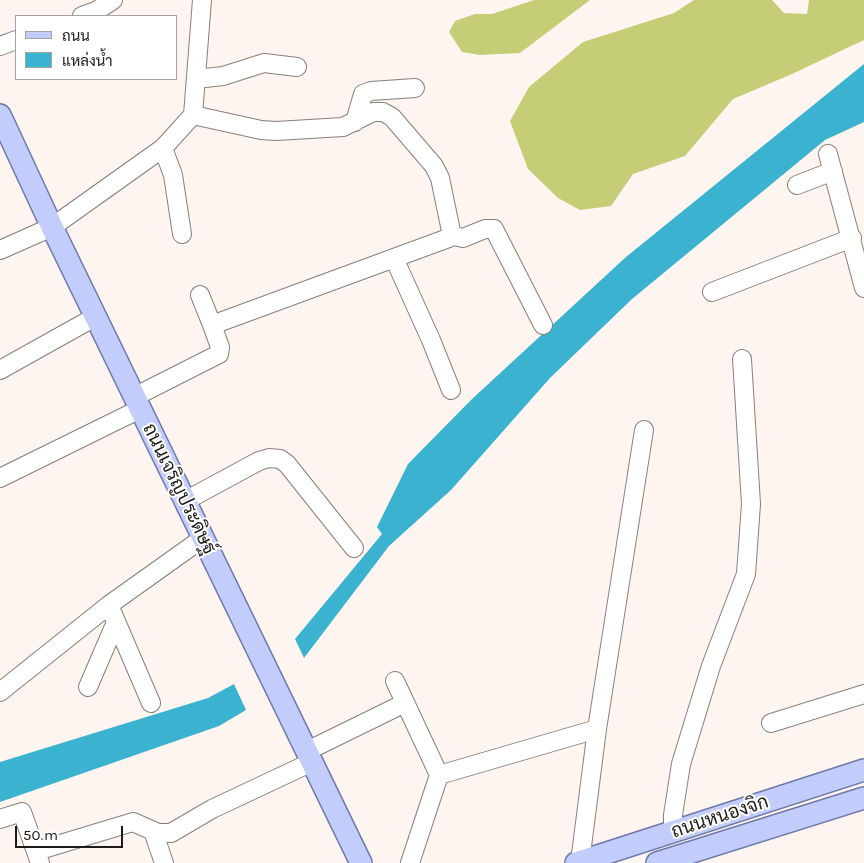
<!DOCTYPE html>
<meta charset="utf-8">
<style>
body{margin:0}
#map{position:relative;width:864px;height:863px;overflow:hidden;background:#fff5f0;font-family:Karla,Sarabun,sans-serif}
canvas{display:block}
.legend{position:absolute;left:15px;top:15px;width:162px;height:65px;box-sizing:border-box;background:#fff;border:1px solid #a5a3a3;margin:0;padding:6px 9px;list-style:none;font-size:15px;color:#1d1a18}
.legend li{display:flex;align-items:center;gap:10px;height:25px}
.legend b{width:25px;border:1px solid #a5a3a3}
.scale{position:absolute;left:15px;top:826px;width:108px;height:22px;box-sizing:border-box;border:2px solid #1d1a18;border-top:0;padding-left:6px;font-size:15px;line-height:18px;white-space:nowrap;color:#1d1a18;-webkit-text-stroke:4px #fff;paint-order:stroke}
</style>
<div id="map">
<canvas width="864" height="863"></canvas>
<ul class="legend">
<li><b style="height:6px;background:#c2cdfb"></b>ถนน</li>
<li><b style="height:14px;background:#3bb2cf"></b>แหล่งน้ำ</li>
</ul>
<div class="scale">50 m</div>
</div>
<script>
const ctx = document.querySelector('canvas').getContext('2d');
ctx.lineJoin = 'round';
function fill(path, color) {
  ctx.fillStyle = color;
  ctx.fill(path, 'evenodd');
}
function shape(rows) {
  const path = new Path2D();
  for (const r of rows) {
    path.moveTo(r[0], r[1]);
    for (let i = 2; i < r.length; i += 2) path.lineTo(r[i], r[i + 1]);
  }
  return path;
}
function trace(path, color, width, dash) {
  ctx.strokeStyle = color;
  ctx.lineWidth = width;
  ctx.lineCap = dash ? 'butt' : 'round';
  ctx.setLineDash(dash || []);
  ctx.stroke(path);
}
function label(font, color, halo, rows, align = 'center') {
  ctx.font = font + ' Karla,Sarabun,sans-serif';
  ctx.lineWidth = 4;
  ctx.setLineDash([]);
  ctx.textBaseline = 'middle';
  ctx.strokeStyle = halo;
  ctx.fillStyle = color;
  for (const [text, x, y, turn = 0] of rows) {
    ctx.save();
    ctx.translate(x, y);
    ctx.rotate((+turn || 0) * Math.PI / 180);
    ctx.textAlign = isNaN(turn) ? turn : align;
    if (halo) ctx.strokeText(text, 0, 0);
    ctx.fillText(text, 0, 0);
    ctx.restore();
  }
}
const forest = shape([
 [534,0,590,0,520,53,480,55,462,52,449,32,455,21,475,14,492,14],
 [694,0,772,0,784,13,807,14,809,0,864,0,864,40,792,74,733,99,685,156,633,174,611,206,580,210,558,198,528,169,510,121,529,87,583,42,674,13]
]);
const water = shape([
 [864,64,864,122,825,140,632,299,550,378,451,490,389,546,304,658,295,639,382,534,377,527,408,464,472,399,626,257],
 [234,684,246,710,219,726,0,802,0,762,208,698]
]);
const minor = shape([
 [82,16,96,11,113,0],
 [0,46,16,40],
 [196,79,223,76,264,63,297,67],
 [193,115,261,130,276,131,343,127,373,112,383,112,392,117,434,166,440,178,451,231,454,236,463,238,485,229,494,229,543,325],
 [355,122,363,94,371,91,415,88],
 [163,148,173,175,182,234],
 [828,154,864,288],
 [797,185,833,171],
 [0,250,52,227,163,148,193,115,202,0],
 [394,258,431,340,451,390],
 [712,292,852,238],
 [200,295,212,325],
 [0,370,95,317],
 [134,397,219,354,220,347,212,325,454,236],
 [0,478,140,409],
 [185,501,259,461,269,458,280,459,287,464,354,548],
 [109,605,151,703],
 [395,681,439,775,597,729],
 [88,687,116,622],
 [0,692,109,605,203,538],
 [771,723,864,694],
 [307,751,405,703],
 [0,819,22,812,40,863],
 [153,831,164,863],
 [673,832,673,815,681,764,711,666,746,574,751,504,742,359],
 [37,851,133,822,158,833,171,833,212,809,312,762],
 [580,862,597,729,644,430],
 [410,863,439,775]
]);
const major = shape([
 [0,115,52,227,361,863],
 [576,863,864,770],
 [657,863,864,798]
]);
const streetNames = [
 ["ถนนเจริญประดิษฐ์",179,489,64],
 ["ถนนหนองจิก",720,817,-18]
];
fill(forest, '#c6cd77');
fill(water, '#3bb2cf');
trace(minor, '#877f7a', 20);
trace(major, '#6e78aa', 24);
trace(minor, '#fff', 18);
trace(major, '#c2cdfb', 21);
label('19px', '#1d1a18', '#fff', streetNames);
</script>
